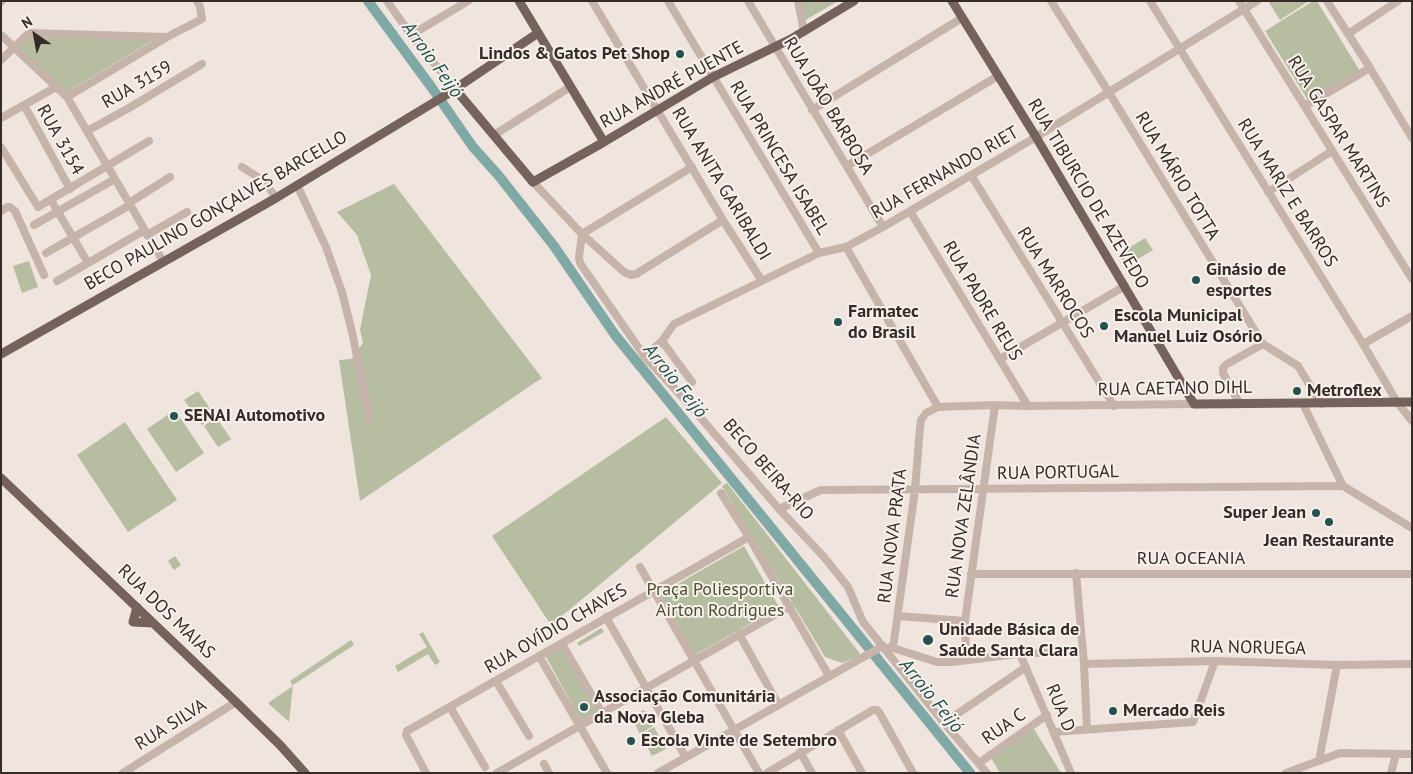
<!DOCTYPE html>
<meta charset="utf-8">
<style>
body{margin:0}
#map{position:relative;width:1413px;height:774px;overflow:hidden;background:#efe5de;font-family:"PT Sans",sans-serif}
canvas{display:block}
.frame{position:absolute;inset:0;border:2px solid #352c2a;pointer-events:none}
.north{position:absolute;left:10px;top:10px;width:50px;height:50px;-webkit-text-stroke:4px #f8f0ea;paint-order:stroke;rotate:327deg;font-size:14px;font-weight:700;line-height:20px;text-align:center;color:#352c2a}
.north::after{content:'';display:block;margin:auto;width:18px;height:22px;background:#352c2a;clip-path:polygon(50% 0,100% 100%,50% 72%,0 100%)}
</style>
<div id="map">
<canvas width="1413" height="774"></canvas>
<div class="frame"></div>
<div class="north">N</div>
</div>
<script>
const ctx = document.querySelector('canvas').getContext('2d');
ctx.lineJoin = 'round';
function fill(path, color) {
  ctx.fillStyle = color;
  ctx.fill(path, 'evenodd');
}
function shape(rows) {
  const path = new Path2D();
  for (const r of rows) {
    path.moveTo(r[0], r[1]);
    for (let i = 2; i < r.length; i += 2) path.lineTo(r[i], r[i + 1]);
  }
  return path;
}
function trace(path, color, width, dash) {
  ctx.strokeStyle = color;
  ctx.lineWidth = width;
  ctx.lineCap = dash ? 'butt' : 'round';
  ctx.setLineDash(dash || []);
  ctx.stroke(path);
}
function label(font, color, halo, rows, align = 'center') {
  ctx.font = font + ' "PT Sans",sans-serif';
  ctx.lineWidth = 4;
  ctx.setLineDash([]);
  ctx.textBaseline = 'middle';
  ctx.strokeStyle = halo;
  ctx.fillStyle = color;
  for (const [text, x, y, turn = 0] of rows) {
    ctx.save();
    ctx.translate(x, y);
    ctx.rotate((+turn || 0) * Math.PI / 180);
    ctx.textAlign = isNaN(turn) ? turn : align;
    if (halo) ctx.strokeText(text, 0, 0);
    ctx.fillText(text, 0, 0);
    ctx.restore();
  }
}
const green = shape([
 [801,1,838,1,804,21],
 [1268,1,1309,1,1280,20],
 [1313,1,1317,1,1360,71,1309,102,1265,31],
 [26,37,155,39,67,92,18,46],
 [394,184,542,378,360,501,339,360,351,359,363,343,360,330,371,275,357,235,337,212],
 [1145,238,1153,250,1126,266,1119,254],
 [29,261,38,287,22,293,13,266],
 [198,391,215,416,202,425,184,400],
 [175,410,204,453,176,472,147,429],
 [216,417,231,439,218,447,204,426],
 [666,417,722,483,551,625,492,536],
 [125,422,177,500,128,532,77,455],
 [727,483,861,655,842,663,825,657,722,486],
 [744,546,779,607,695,655,660,594],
 [175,556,181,565,174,570,168,561],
 [601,628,604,632,579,646,577,643],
 [423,632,440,662,435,665,428,654,398,672,395,666,427,647,419,634],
 [351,640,354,645,293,685,289,722,268,703,293,686,290,681],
 [560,647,597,712,581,721,545,655],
 [644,710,653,726,640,734,631,717],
 [654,727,666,749,652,756,641,735],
 [1034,729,1061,773,1000,773,990,756]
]);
const river = shape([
 [368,1,432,88,473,147,499,176,554,246,615,335,970,773]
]);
const minor = shape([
 [387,1,411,35,455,89],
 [592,1,723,220,762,281],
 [668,1,819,253],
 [748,1,883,227],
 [798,1,804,32],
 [1051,1,1108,91,1263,344,1298,366,1321,404],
 [1150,1,1363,344,1397,402,1412,421],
 [1239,1,1412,279],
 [1327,1,1370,68,1412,138],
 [1,2,2,1],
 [1348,34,1398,1],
 [1,35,67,97,163,261],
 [411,35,468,1],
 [1,60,29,33,167,37],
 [67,97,167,37,202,19,200,7,197,1],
 [24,105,70,189],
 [1305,106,1370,68],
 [812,110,962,18],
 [1,118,56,87],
 [87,131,129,108,202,64],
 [494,135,570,87],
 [1,147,38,207,149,141],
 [847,166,998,76],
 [242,167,264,181,276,198],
 [971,175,1114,406],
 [533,182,582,234,624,272,631,275,636,274,723,220],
 [297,185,326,247,342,292,352,332,370,420],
 [1268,192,1332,151],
 [51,200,88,263],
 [129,203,170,177],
 [1,211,7,207,10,207,15,211,44,275],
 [910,211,1028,406],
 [34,225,115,179],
 [582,234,579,257,580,263,645,357,688,403,779,509,824,557,848,587,863,622,944,723,987,773],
 [582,234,692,167],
 [147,235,187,212],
 [846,247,938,407],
 [46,253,130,205],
 [57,281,145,230],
 [662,341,692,382],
 [1363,344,1412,316],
 [645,357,662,341,674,324,819,253,846,247,883,227,1036,137,1257,1],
 [1000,359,1125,286],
 [1240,404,1223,373,1223,368,1227,364,1263,344],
 [1303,404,1343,486,1412,528],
 [721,493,749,537,829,676],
 [779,509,821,490,1343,486],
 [640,567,759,773],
 [1076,573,1084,664,1087,729],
 [971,574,1412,574],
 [898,616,965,621],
 [606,617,685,756],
 [739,634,778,704],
 [562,644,602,713],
 [890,647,937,662,952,662,1017,654,1083,651],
 [893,648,915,490,920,428,921,420,926,413,938,407,995,405,1028,406,1194,404],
 [1020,654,1071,773],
 [539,656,607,773],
 [966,660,965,621,995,405],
 [1084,664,1215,661,1337,665,1412,664],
 [496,681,529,736],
 [450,707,485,767],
 [944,723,1026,667],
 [838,730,862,773],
 [1053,732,1193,722,1215,661],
 [800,752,812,773],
 [1319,761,1337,665],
 [979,763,1047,715],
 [544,764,549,773],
 [123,773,236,702],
 [426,773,406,735,407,731,749,537],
 [497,773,790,606],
 [658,773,883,646],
 [767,773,873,710,877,710,879,712,913,773],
 [1286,773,1340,753,1412,754],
 [1391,773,1396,754]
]);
const major = shape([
 [519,1,604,142],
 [952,1,1036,137,1194,404,1412,402],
 [455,89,533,182,604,142,713,77,791,39,854,1],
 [1,354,276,198,446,95,538,33],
 [1,478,236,702,280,745,305,773],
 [137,607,133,622,153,623]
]);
const markers = [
 [680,54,5,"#24524f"],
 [1196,280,5,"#24524f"],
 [838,322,5,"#24524f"],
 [1104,326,5,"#24524f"],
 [1297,391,5,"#24524f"],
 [174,416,5,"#24524f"],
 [1316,513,5,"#24524f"],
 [1329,522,5,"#24524f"],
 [928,640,6,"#24524f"],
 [584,707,5,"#24524f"],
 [1113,711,5,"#24524f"],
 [631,741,5,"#24524f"]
];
const poiNames = [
 ["Lindos & Gatos Pet Shop",670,54,"right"],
 ["Ginásio de",1206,270],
 ["esportes",1206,291],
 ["Farmatec",848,312],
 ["do Brasil",848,333],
 ["Escola Municipal",1114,316],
 ["Manuel Luiz Osório",1114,337],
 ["Metroflex",1307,391],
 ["SENAI Automotivo",184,416],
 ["Super Jean",1306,513,"right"],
 ["Jean Restaurante",1329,541,"center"],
 ["Unidade Básica de",939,630],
 ["Saúde Santa Clara",939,651],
 ["Associação Comunitária",594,697],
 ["da Nova Gleba",594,718],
 ["Mercado Reis",1123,711],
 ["Escola Vinte de Setembro",641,741]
];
const streetNames = [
 ["RUA 3159",137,85,-30],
 ["RUA ANDRÉ PUENTE",672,85,-29],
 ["RUA JOÃO BARBOSA",828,106,59],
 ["RUA GASPAR MARTINS",1338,132,58],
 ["RUA 3154",60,140,61],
 ["RUA PRINCESA ISABEL",779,158,59],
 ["RUA FERNANDO RIET",945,173,-30],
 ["RUA MÁRIO TOTTA",1177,176,59],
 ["RUA ANITA GARIBALDI",721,184,59],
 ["RUA MARIZ E BARROS",1287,193,58],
 ["RUA TIBURCIO DE AZEVEDO",1088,194,59],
 ["BECO PAULINO GONÇALVES BARCELLO",216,211,-30],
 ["RUA MARROCOS",1055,283,58],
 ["RUA PADRE REUS",982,301,59],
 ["RUA CAETANO DIHL",1175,389,-1],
 ["BECO BEIRA-RIO",768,470,49],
 ["RUA PORTUGAL",1058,473,-1],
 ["RUA NOVA ZELÂNDIA",964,516,-82],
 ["RUA NOVA PRATA",893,536,-83],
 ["RUA OCEANIA",1191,559],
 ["RUA DOS MAIAS",166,612,44],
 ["RUA OVÍDIO CHAVES",556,629,-30],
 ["RUA NORUEGA",1248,648,1],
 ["RUA D",1060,708,68],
 ["RUA SILVA",171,725,-32],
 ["RUA C",1004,727,-35]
];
const parkNames = [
 ["Praça Poliesportiva",720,590],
 ["Airton Rodrigues",720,611]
];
const waterNames = [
 ["Arroio Feijó",432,60,54],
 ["Arroio Feijó",675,381,51],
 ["Arroio Feijó",931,696,51]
];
fill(green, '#b7bda0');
trace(river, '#80a9a6', 10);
trace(minor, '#c6b4ab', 8);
trace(major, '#75625c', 9);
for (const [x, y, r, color] of markers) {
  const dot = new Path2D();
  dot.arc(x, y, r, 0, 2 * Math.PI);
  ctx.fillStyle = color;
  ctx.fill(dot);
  trace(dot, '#f8f0ea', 2);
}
label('bold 18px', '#352c2a', '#f8f0ea', poiNames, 'left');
label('18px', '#352c2a', '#f8f0ea', streetNames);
label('18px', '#495030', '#f8f0ea', parkNames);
label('italic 19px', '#24524f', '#f8f0ea', waterNames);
</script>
